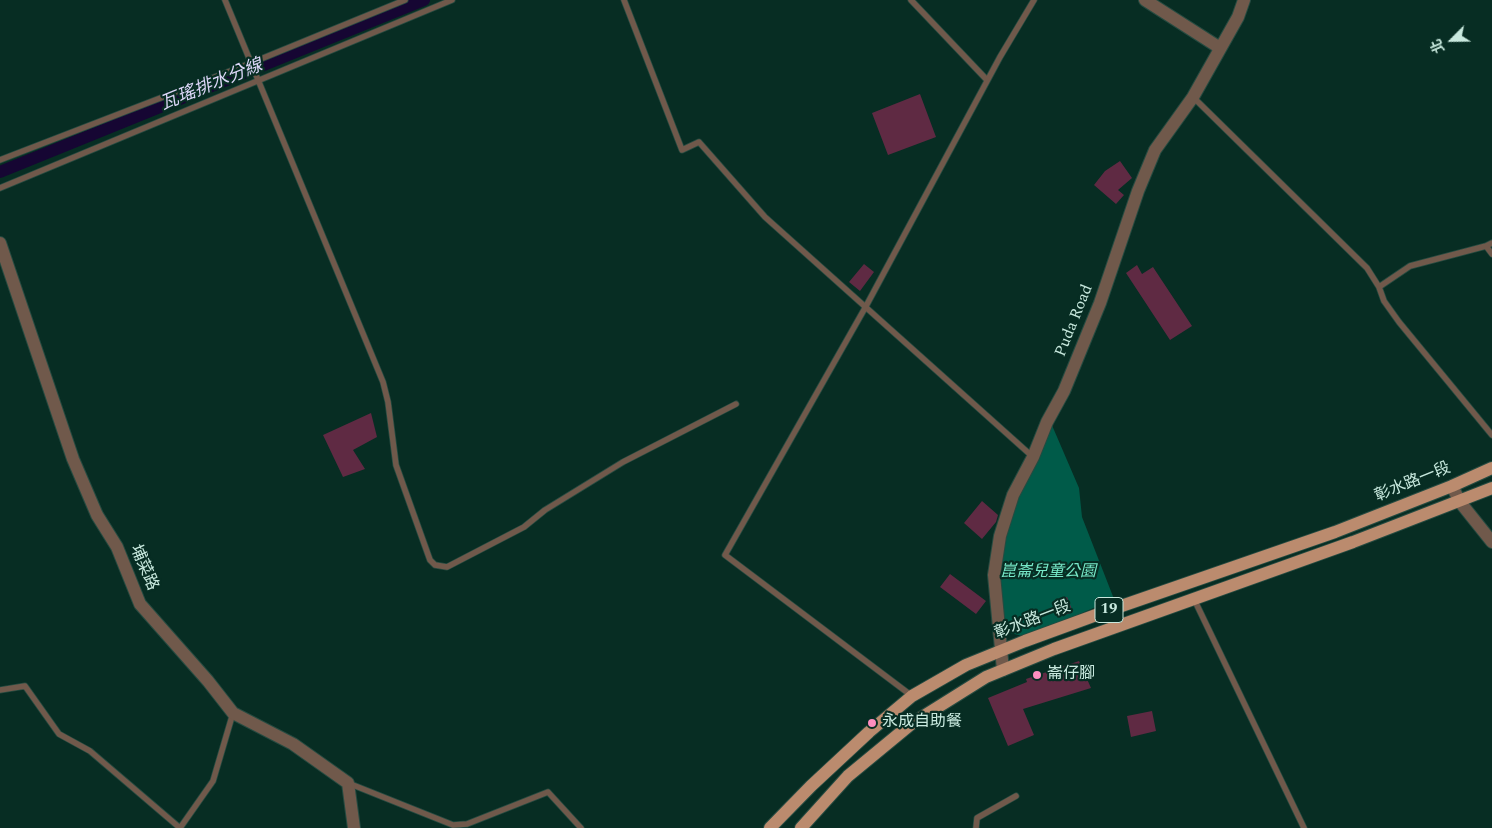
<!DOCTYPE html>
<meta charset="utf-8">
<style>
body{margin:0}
#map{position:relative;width:1492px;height:828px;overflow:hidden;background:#072d23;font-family:Spectral,"Noto Sans TC",serif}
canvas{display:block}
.north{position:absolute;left:1427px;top:15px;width:50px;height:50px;-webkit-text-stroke:4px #072d23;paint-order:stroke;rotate:247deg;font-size:14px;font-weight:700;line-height:20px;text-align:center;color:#c8e9de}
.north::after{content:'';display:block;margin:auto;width:18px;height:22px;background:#c8e9de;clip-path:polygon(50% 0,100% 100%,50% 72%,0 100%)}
</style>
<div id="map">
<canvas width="1492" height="828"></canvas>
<div class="north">北</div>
</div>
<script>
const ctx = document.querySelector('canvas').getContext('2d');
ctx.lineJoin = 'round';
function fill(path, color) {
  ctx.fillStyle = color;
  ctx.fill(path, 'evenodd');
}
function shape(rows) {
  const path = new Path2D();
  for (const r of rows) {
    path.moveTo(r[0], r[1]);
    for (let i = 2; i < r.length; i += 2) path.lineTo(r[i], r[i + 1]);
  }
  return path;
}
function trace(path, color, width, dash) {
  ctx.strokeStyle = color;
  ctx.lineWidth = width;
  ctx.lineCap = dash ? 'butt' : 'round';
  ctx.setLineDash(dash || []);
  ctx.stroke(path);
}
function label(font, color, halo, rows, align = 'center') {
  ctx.font = font + ' Spectral,"Noto Sans TC",serif';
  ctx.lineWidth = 4.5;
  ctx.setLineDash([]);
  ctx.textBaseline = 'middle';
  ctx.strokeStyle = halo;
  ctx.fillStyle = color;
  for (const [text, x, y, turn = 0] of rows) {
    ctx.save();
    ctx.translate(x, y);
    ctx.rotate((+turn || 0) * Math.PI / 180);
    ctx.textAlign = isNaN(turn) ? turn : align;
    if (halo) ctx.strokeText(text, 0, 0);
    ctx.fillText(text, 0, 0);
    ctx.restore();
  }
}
const green = shape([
 [1051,423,1079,488,1082,517,1114,599,1027,637,1010,633,1000,605,997,573,1014,503]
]);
const canal = shape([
 [0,172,424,0]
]);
const building = shape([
 [920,94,936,137,888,155,872,113],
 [1120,161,1132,178,1118,190,1124,195,1116,204,1094,185,1105,171],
 [864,264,874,272,860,291,849,282],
 [1137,265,1142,274,1153,267,1192,326,1170,340,1126,273],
 [371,413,377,437,353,450,365,469,343,477,323,435],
 [982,501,998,515,996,522,982,539,964,523],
 [950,574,986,601,976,614,940,587],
 [1067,597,1073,612,1062,616,1056,601],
 [1079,661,1091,688,1023,709,1034,735,1008,746,988,698,1027,682,1026,679],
 [1152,711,1156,731,1131,737,1127,716]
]);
const service = shape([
 [225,0,383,382,388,402,396,465,430,560,435,565,447,567,524,527,545,510,623,462,736,404],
 [624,0,682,150,699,142,765,217,1033,457],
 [911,0,987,80],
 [1194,98,1367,268,1379,287,1384,301,1399,322,1492,435],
 [0,160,251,63,405,0],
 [0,188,452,0],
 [1486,246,1492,254],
 [1379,287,1410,266,1486,246,1492,243],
 [1194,599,1304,828],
 [0,690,25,686,59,734,90,751,180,828],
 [912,696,725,555,865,308,1000,57,1034,0],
 [348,783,453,825,467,824,548,792,581,828],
 [180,828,213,781,233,713],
 [976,828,977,818,1016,796]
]);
const tertiary = shape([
 [1145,0,1220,48],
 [0,243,73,459,97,515,117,547,140,604,208,681,233,713,293,744,348,783,354,828],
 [1452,486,1460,502,1492,542],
 [1003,670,994,575,1000,536,1013,495,1033,457,1047,422,1064,391,1100,303,1138,191,1155,150,1193,97,1238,17,1244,0]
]);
const primary = shape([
 [770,828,811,786,869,732,912,696,966,665,1025,641,1107,611,1335,532,1452,486,1492,468],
 [801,828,848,776,911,724,986,677,1054,649,1353,542,1492,488]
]);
const markers = [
 [1037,675,5,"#fd8ebf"],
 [872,723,5,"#fd8ebf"]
];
const shields = [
 [1109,610,28]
];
const shieldNames = [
 ["19",1109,610]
];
const streetNames = [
 ["Puda Road",1075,321,-68],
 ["彰水路一段",1413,483,-22],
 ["埔菜路",143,568,67],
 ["彰水路一段",1033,621,-21]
];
const parkNames = [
 ["崑崙兒童公園",1048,573]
];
const poiNames = [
 ["崙仔腳",1047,675],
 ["永成自助餐",882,723]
];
const waterNames = [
 ["瓦瑤排水分線",212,86,-22]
];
fill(green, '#005b49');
trace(canal, '#160633', 12);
fill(building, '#5f2a43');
trace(service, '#264b41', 7);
trace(tertiary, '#264b41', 14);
trace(primary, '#264b41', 14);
trace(service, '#70594b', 5.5);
trace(tertiary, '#70594b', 12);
trace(primary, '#bb8b6e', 12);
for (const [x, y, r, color] of markers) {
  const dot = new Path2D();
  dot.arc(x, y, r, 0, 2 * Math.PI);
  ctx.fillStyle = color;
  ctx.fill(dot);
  trace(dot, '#072d23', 2);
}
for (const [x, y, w] of shields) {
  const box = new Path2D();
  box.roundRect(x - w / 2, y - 12.5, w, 25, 4);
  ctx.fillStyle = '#072d23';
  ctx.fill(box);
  trace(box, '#c8e9de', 1);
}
label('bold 15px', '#c8e9de', null, shieldNames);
label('16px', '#c8e9de', '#072d23', streetNames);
label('italic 16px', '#77e8c8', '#072d23', parkNames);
label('16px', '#c8e9de', '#072d23', poiNames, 'left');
label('italic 18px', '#dbd6f7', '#072d23', waterNames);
</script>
